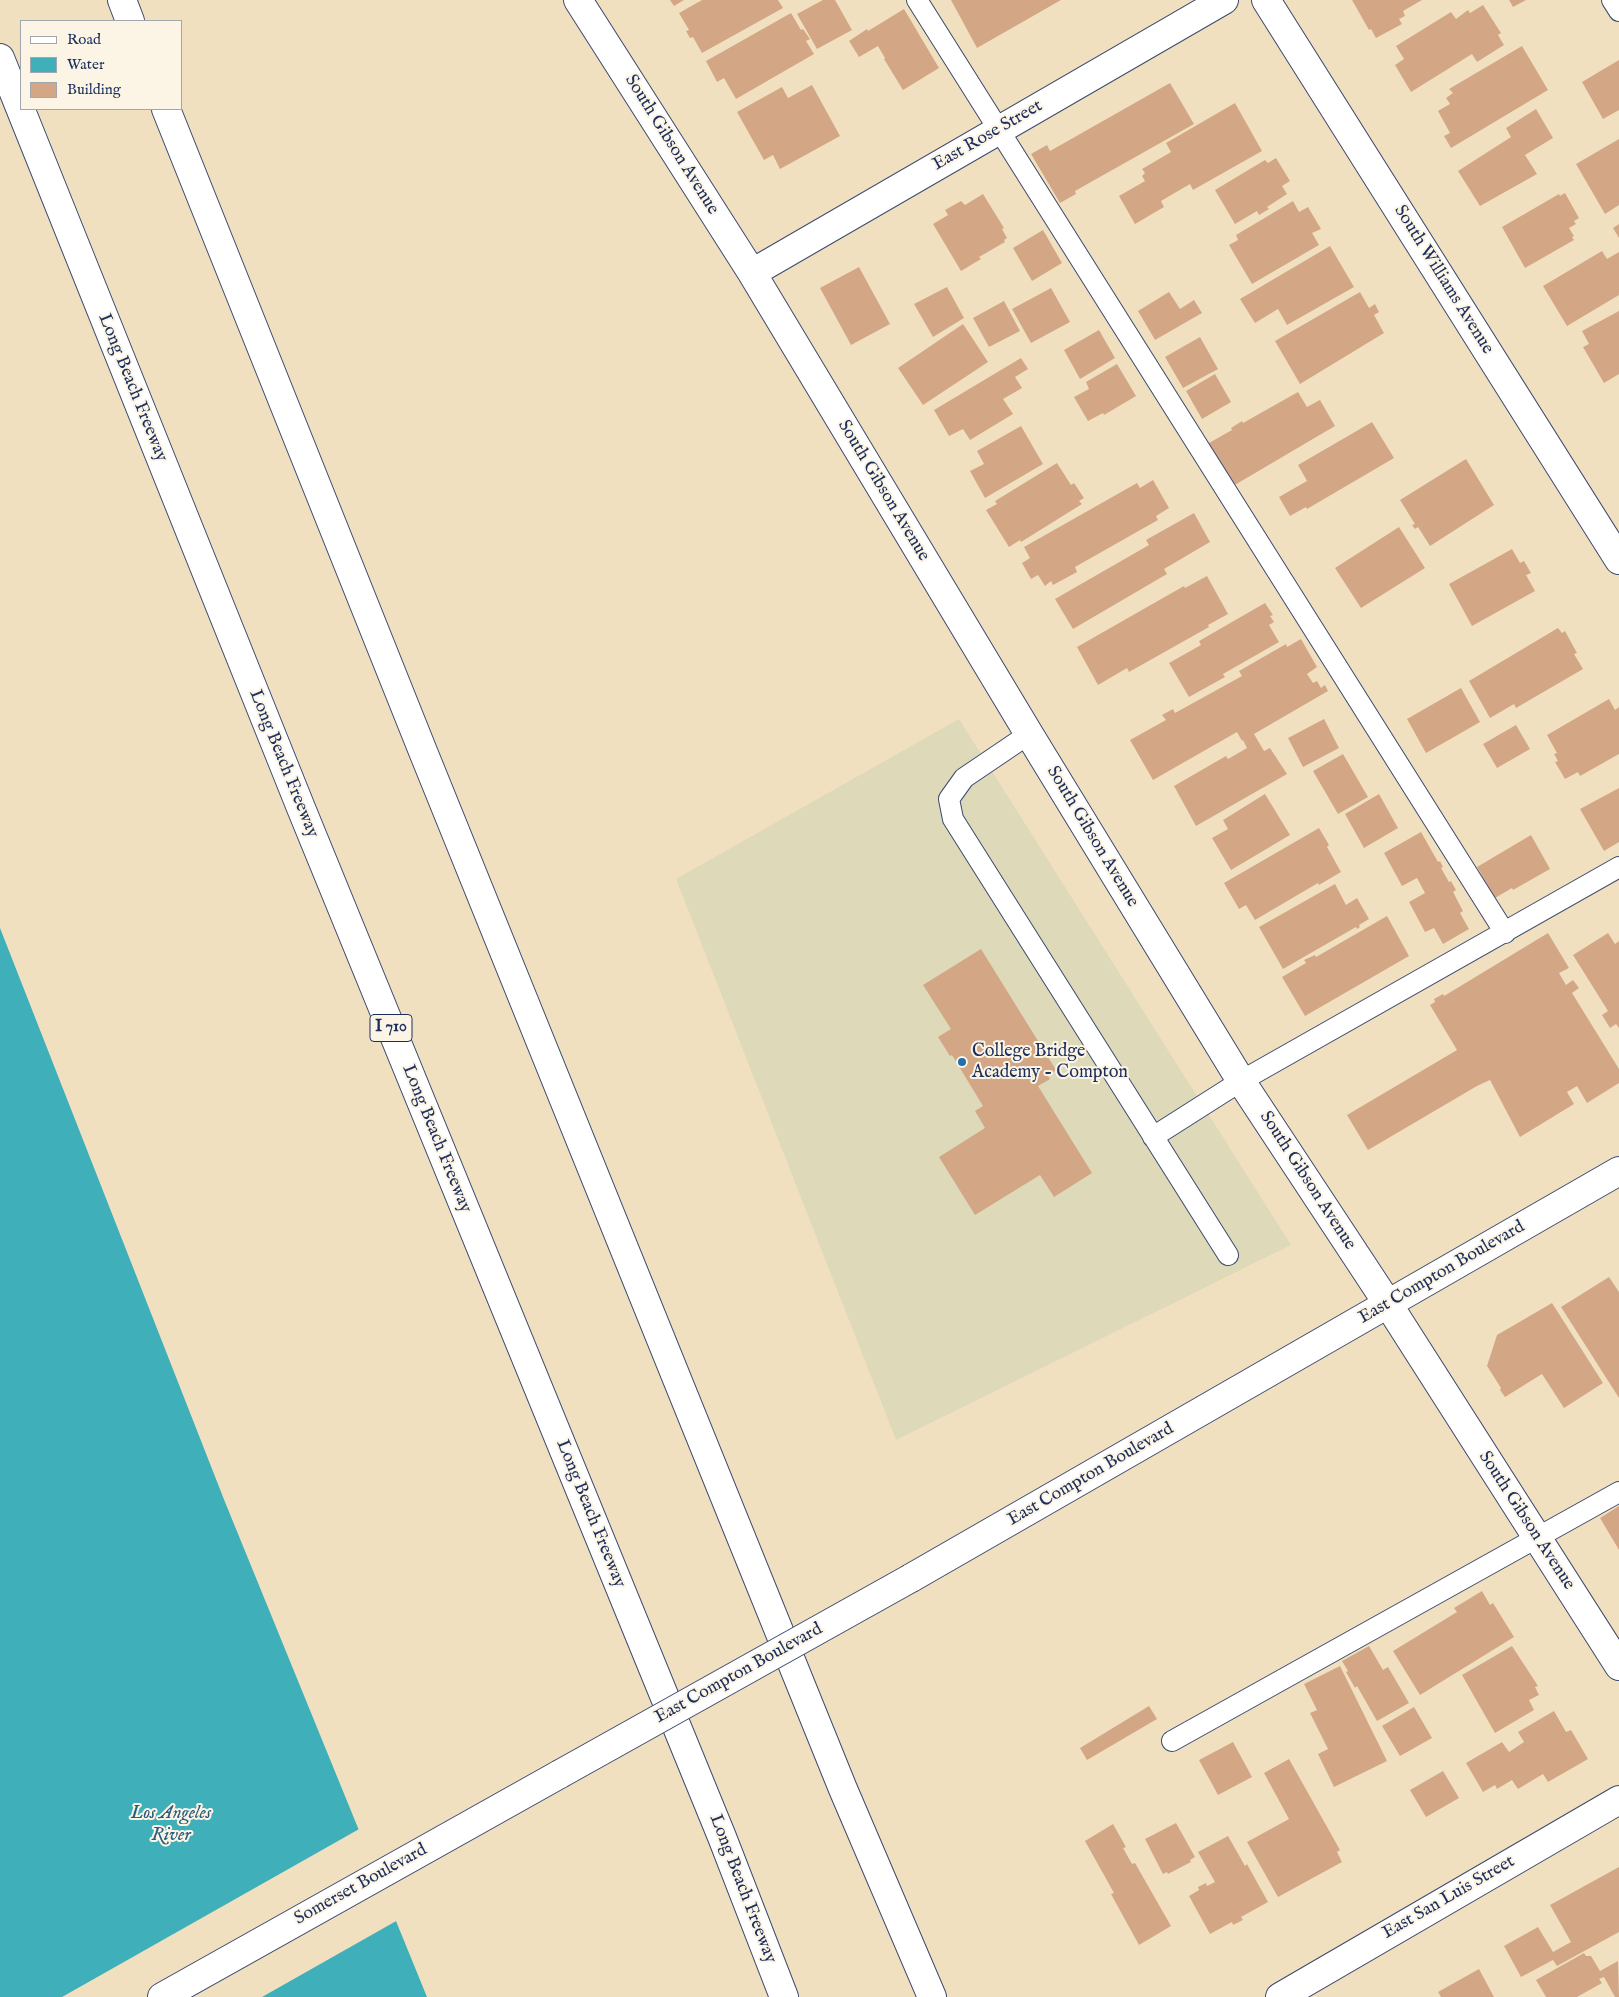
<!DOCTYPE html>
<style>
body{margin:0}
#map{position:relative;width:1619px;height:1997px;overflow:hidden;background:#f1e0c0;font-family:"IM FELL English",serif}
canvas{display:block}
.legend{position:absolute;left:20px;top:20px;width:162px;height:90px;box-sizing:border-box;background:#fcf5e5;border:1px solid #a2a6af;margin:0;padding:6px 9px;list-style:none;font-size:15px;color:#1b2f5e}
.legend li{display:flex;align-items:center;gap:10px;height:25px}
.legend b{width:25px;border:1px solid #a2a6af}
</style>
<div id="map">
<canvas width="1619" height="1997"></canvas>
<ul class="legend">
<li><b style="height:6px;background:#fff"></b>Road</li>
<li><b style="height:14px;background:#3fafba"></b>Water</li>
<li><b style="height:14px;background:#d3a786"></b>Building</li>
</ul>
</div>
<script>
const ctx = document.querySelector('canvas').getContext('2d');
ctx.lineJoin = 'round';
function fill(path, color) {
  ctx.fillStyle = color;
  ctx.fill(path, 'evenodd');
}
function shape(rows) {
  const path = new Path2D();
  for (const r of rows) {
    path.moveTo(r[0], r[1]);
    for (let i = 2; i < r.length; i += 2) path.lineTo(r[i], r[i + 1]);
  }
  return path;
}
function trace(path, color, width, dash) {
  ctx.strokeStyle = color;
  ctx.lineWidth = width;
  ctx.lineCap = dash ? 'butt' : 'round';
  ctx.setLineDash(dash || []);
  ctx.stroke(path);
}
function label(font, color, halo, rows, align = 'center') {
  ctx.font = font + ' "IM FELL English",serif';
  ctx.lineWidth = 4;
  ctx.setLineDash([]);
  ctx.textBaseline = 'middle';
  ctx.strokeStyle = halo;
  ctx.fillStyle = color;
  for (const [text, x, y, turn = 0] of rows) {
    ctx.save();
    ctx.translate(x, y);
    ctx.rotate((+turn || 0) * Math.PI / 180);
    ctx.textAlign = isNaN(turn) ? turn : align;
    if (halo) ctx.strokeText(text, 0, 0);
    ctx.fillText(text, 0, 0);
    ctx.restore();
  }
}
const built = shape([
 [959,719,1291,1245,896,1440,676,879]
]);
const water = shape([
 [0,928,225,1502,427,1997,0,1997]
]);
const pier = shape([
 [361,1828,398,1920,262,1997,62,1997]
]);
const building = shape([
 [670,0,684,0,674,6],
 [702,0,778,0,783,8,702,53,693,37,690,38,686,31,689,30,679,13],
 [823,0,835,0,852,30,817,49,797,14],
 [951,0,1061,0,977,48],
 [1352,0,1422,0,1403,11,1405,16,1399,19,1402,24,1376,38,1371,29,1369,30],
 [1509,0,1526,0,1513,7],
 [1483,5,1501,33,1498,35,1504,45,1477,62,1472,54,1411,92,1395,65,1404,59,1396,46,1451,12,1456,19,1468,10,1470,13],
 [904,9,939,68,903,90,884,59,885,58,878,46,859,57,849,41,867,29,868,31],
 [791,13,801,30,803,29,810,39,806,41,814,54,736,99,724,78,717,82,706,61],
 [1522,46,1548,90,1451,148,1444,136,1450,133,1438,111,1450,104,1446,98,1453,93,1449,89],
 [1619,60,1619,110,1603,119,1582,82],
 [1170,83,1194,124,1075,191,1076,194,1060,203,1031,154,1047,145,1050,151],
 [812,85,840,136,780,169,773,155,764,160,737,112,782,87,788,98],
 [1235,103,1262,151,1193,190,1190,184,1161,201,1164,207,1135,224,1119,196,1145,181,1142,176,1145,173,1142,169,1171,152,1166,143],
 [1536,109,1553,138,1525,155,1537,174,1480,206,1458,171,1511,137,1506,128],
 [1619,139,1619,205,1605,214,1576,164],
 [1276,158,1290,181,1282,186,1287,194,1267,207,1269,209,1259,215,1257,211,1235,224,1215,190,1265,160,1268,163],
 [1565,193,1579,218,1574,221,1576,224,1569,228,1574,236,1572,237,1574,240,1525,268,1502,227,1559,194,1560,196],
 [983,194,1004,228,1002,229,1007,238,1004,240,1005,242,979,257,981,259,961,271,933,224,948,215,945,210,961,201,965,205],
 [1293,201,1299,212,1308,207,1321,229,1312,233,1319,245,1252,284,1229,245,1238,240,1236,235],
 [1619,224,1619,238,1613,228],
 [1043,230,1062,263,1032,281,1013,248],
 [1330,246,1354,287,1287,325,1278,309,1255,323,1240,299],
 [1602,251,1607,259,1619,252,1619,295,1567,326,1543,286],
 [859,267,890,324,851,345,820,288],
 [947,287,964,318,933,337,914,304],
 [1051,288,1070,322,1031,343,1012,309],
 [1169,292,1180,309,1194,300,1202,313,1155,340,1138,311],
 [1360,292,1369,308,1375,304,1379,312,1374,315,1384,333,1300,384,1275,341],
 [1004,301,1020,331,989,347,973,318],
 [1619,311,1619,374,1604,383,1583,347,1589,344,1582,331],
 [963,324,988,362,923,405,898,368],
 [1099,330,1115,358,1080,379,1064,350],
 [1200,337,1218,369,1183,388,1165,357],
 [1021,358,1028,369,1015,377,1022,388,1003,399,1013,414,970,440,963,429,949,436,934,410],
 [1117,364,1136,396,1104,415,1103,413,1088,421,1074,397,1089,389,1086,382],
 [1215,374,1231,402,1202,419,1186,391],
 [1298,392,1307,407,1320,400,1335,426,1233,486,1209,443,1232,430,1231,428,1242,421,1243,423],
 [1372,422,1394,458,1307,509,1306,507,1290,516,1279,497,1307,481,1298,465],
 [1021,426,1043,464,985,498,970,471,984,464,977,451],
 [1466,459,1494,505,1430,546,1418,527,1415,529,1412,525,1415,524,1400,500],
 [1057,463,1071,485,1074,483,1084,498,1079,501,1082,504,1021,542,1020,540,1009,547,986,510,997,504,995,501],
 [1153,480,1169,508,1156,516,1158,520,1075,567,1077,572,1053,585,1051,581,1045,586,1038,575,1031,579,1022,563,1030,558,1024,547,1137,483,1140,488],
 [1194,513,1210,542,1164,569,1167,574,1073,629,1055,599,1149,545,1146,540],
 [1399,527,1425,568,1361,608,1335,568],
 [1512,549,1520,563,1524,561,1531,573,1526,575,1535,591,1472,626,1449,584],
 [1207,576,1228,614,1208,625,1209,627,1129,672,1127,668,1098,685,1077,647,1184,586,1185,588],
 [1265,603,1273,615,1270,616,1274,622,1269,625,1279,642,1223,674,1225,677,1189,697,1169,663,1201,645,1199,641],
 [1558,628,1562,633,1565,631,1577,653,1574,654,1583,669,1516,708,1514,704,1490,718,1469,681],
 [1301,639,1317,667,1307,674,1313,683,1317,681,1321,688,1325,685,1328,691,1254,734,1264,751,1270,748,1287,774,1196,826,1174,786,1226,756,1228,759,1247,748,1243,740,1242,741,1237,732,1153,780,1130,740,1166,720,1162,715,1173,709,1175,713,1242,676,1239,671,1286,644,1287,647],
 [1461,688,1480,722,1426,753,1407,719],
 [1609,699,1615,710,1619,707,1619,754,1580,776,1578,772,1565,779,1555,762,1558,761,1554,754,1557,753,1547,735],
 [1324,719,1339,748,1303,767,1288,738],
 [1516,725,1530,749,1497,768,1483,744],
 [1343,754,1368,797,1338,814,1313,771],
 [1619,788,1619,842,1604,851,1580,809],
 [1265,794,1290,835,1231,870,1212,838,1228,829,1223,820],
 [1379,794,1398,828,1364,848,1345,814],
 [1319,828,1329,845,1327,847,1341,872,1319,885,1318,883,1255,920,1246,905,1239,909,1224,883],
 [1421,832,1438,862,1440,861,1443,867,1441,868,1449,882,1451,881,1456,890,1453,892,1463,911,1460,913,1469,929,1443,944,1434,928,1425,932,1409,902,1425,893,1417,878,1402,886,1384,853],
 [1531,835,1550,869,1513,890,1512,888,1495,898,1477,867],
 [1335,884,1346,905,1357,898,1369,919,1359,925,1360,927,1357,929,1356,927,1283,969,1259,927],
 [1387,916,1409,956,1305,1016,1282,977,1306,963,1304,960,1315,955,1316,957],
 [1548,933,1569,968,1559,973,1566,985,1573,980,1579,988,1572,993,1619,1069,1619,1083,1587,1103,1577,1086,1567,1092,1574,1104,1520,1137,1490,1080,1477,1086,1368,1150,1347,1115,1457,1050,1430,1005,1435,1002,1434,999,1443,994,1444,996],
 [1608,933,1615,944,1619,941,1619,1028,1616,1024,1610,1028,1602,1015,1608,1011,1573,955],
 [981,949,1056,1070,1048,1076,1050,1079,1038,1086,1092,1173,1054,1197,1040,1175,975,1215,939,1157,985,1128,975,1111,983,1106,952,1055,950,1056,938,1037,951,1029,923,985],
 [1609,1277,1619,1292,1619,1398,1561,1307],
 [1552,1303,1603,1383,1564,1408,1542,1374,1505,1397,1500,1390,1501,1388,1487,1366,1497,1335],
 [1619,1506,1619,1550,1600,1518],
 [1482,1591,1490,1605,1493,1603,1514,1637,1420,1695,1393,1651,1457,1612,1454,1608],
 [1369,1646,1383,1670,1388,1667,1409,1703,1377,1721,1357,1686,1355,1688,1346,1672,1348,1671,1342,1661],
 [1512,1646,1538,1686,1535,1687,1539,1695,1529,1700,1534,1710,1495,1733,1462,1675],
 [1340,1666,1387,1761,1334,1787,1318,1754,1328,1749,1310,1713,1317,1710,1304,1684],
 [1149,1706,1157,1719,1087,1760,1080,1748],
 [1414,1707,1432,1738,1400,1756,1382,1726],
 [1554,1711,1566,1732,1571,1730,1588,1759,1548,1782,1543,1774,1518,1789,1512,1780,1497,1789,1495,1785,1483,1792,1466,1763,1502,1742,1509,1752,1524,1742,1518,1732],
 [1233,1742,1252,1777,1218,1795,1199,1760],
 [1289,1759,1340,1850,1337,1852,1342,1862,1278,1897,1247,1842,1289,1819,1264,1773],
 [1443,1771,1459,1798,1426,1817,1410,1790],
 [1176,1823,1195,1857,1190,1860,1191,1862,1168,1874,1167,1872,1163,1874,1145,1839],
 [1113,1824,1126,1847,1123,1848,1132,1864,1135,1863,1171,1926,1139,1945,1111,1894,1114,1893,1085,1841],
 [1228,1836,1245,1866,1247,1864,1268,1902,1241,1917,1243,1920,1233,1925,1232,1922,1210,1934,1189,1896,1199,1890,1198,1887,1206,1883,1207,1886,1215,1882,1198,1852],
 [1619,1867,1619,1932,1557,1966,1553,1960,1521,1977,1504,1946,1538,1927,1553,1952,1571,1942,1550,1905],
 [1584,1953,1586,1956,1591,1956,1600,1971,1618,1961,1619,1997,1615,1997,1604,1977,1599,1979,1602,1983,1577,1997,1546,1997,1536,1980],
 [1479,1969,1494,1997,1441,1997,1438,1992]
]);
const lane = shape([
 [917,0,1505,933],
 [1612,0,1619,11],
 [1029,734,964,778,949,799,953,819,1228,1255],
 [1153,1137,1241,1081,1619,867],
 [1172,1741,1619,1492]
]);
const street = shape([
 [578,0,752,273,1029,734,1241,1081,1388,1304],
 [1266,0,1619,560],
 [752,273,1224,0],
 [1280,1997,1619,1800]
]);
const secondary = shape([
 [1388,1304,1619,1666],
 [911,1578,1619,1171],
 [162,1997,560,1774]
]);
const highway = shape([
 [122,0,130,21],
 [0,58,301,808,722,1837,784,1997],
 [166,109,422,749,843,1789,932,1997]
]);
const secondaryBridge = shape([
 [560,1774,911,1578]
]);
const markers = [
 [962,1062,5,"#1f6fb2"]
];
const shields = [
 [391,1028,42]
];
const shieldNames = [
 ["I 710",391,1028]
];
const streetNames = [
 ["East Rose Street",988,136,-30],
 ["South Gibson Avenue",671,145,58],
 ["South Williams Avenue",1443,280,58],
 ["Long Beach Freeway",132,388,68],
 ["South Gibson Avenue",883,491,59],
 ["Long Beach Freeway",283,764,68],
 ["South Gibson Avenue",1092,837,59],
 ["Long Beach Freeway",436,1139,68],
 ["South Gibson Avenue",1307,1181,57],
 ["East Compton Boulevard",1442,1273,-30],
 ["East Compton Boulevard",1091,1475,-30],
 ["Long Beach Freeway",590,1514,68],
 ["South Gibson Avenue",1526,1521,57],
 ["East Compton Boulevard",739,1674,-29],
 ["Somerset Boulevard",361,1885,-29],
 ["Long Beach Freeway",742,1889,69],
 ["East San Luis Street",1449,1898,-30]
];
const poiNames = [
 ["College Bridge",972,1052],
 ["Academy - Compton",972,1073]
];
const waterNames = [
 ["Los Angeles",171,1814],
 ["River",171,1836]
];
fill(built, '#ded9b8');
fill(water, '#3fafba');
fill(pier, '#f1e0c0');
fill(building, '#d3a786');
trace(lane, '#3b4a6d', 22);
trace(street, '#3b4a6d', 30);
trace(secondary, '#3b4a6d', 30);
trace(highway, '#3b4a6d', 30);
trace(lane, '#fff', 20);
trace(street, '#fff', 28);
trace(secondary, '#fff', 28);
trace(highway, '#fff', 28);
trace(secondaryBridge, '#3b4a6d', 30, []);
trace(secondaryBridge, '#fff', 28);
for (const [x, y, r, color] of markers) {
  const dot = new Path2D();
  dot.arc(x, y, r, 0, 2 * Math.PI);
  ctx.fillStyle = color;
  ctx.fill(dot);
  trace(dot, '#fcf5e5', 2);
}
for (const [x, y, w] of shields) {
  const box = new Path2D();
  box.roundRect(x - w / 2, y - 13.5, w, 27, 4);
  ctx.fillStyle = '#fcf5e5';
  ctx.fill(box);
  trace(box, '#1b2f5e', 1);
}
label('bold 16px', '#1b2f5e', null, shieldNames);
label('18px', '#1b2f5e', '#fcf5e5', streetNames);
label('18px', '#1b2f5e', '#fcf5e5', poiNames, 'left');
label('italic 19px', '#285c7e', '#fcf5e5', waterNames);
</script>
